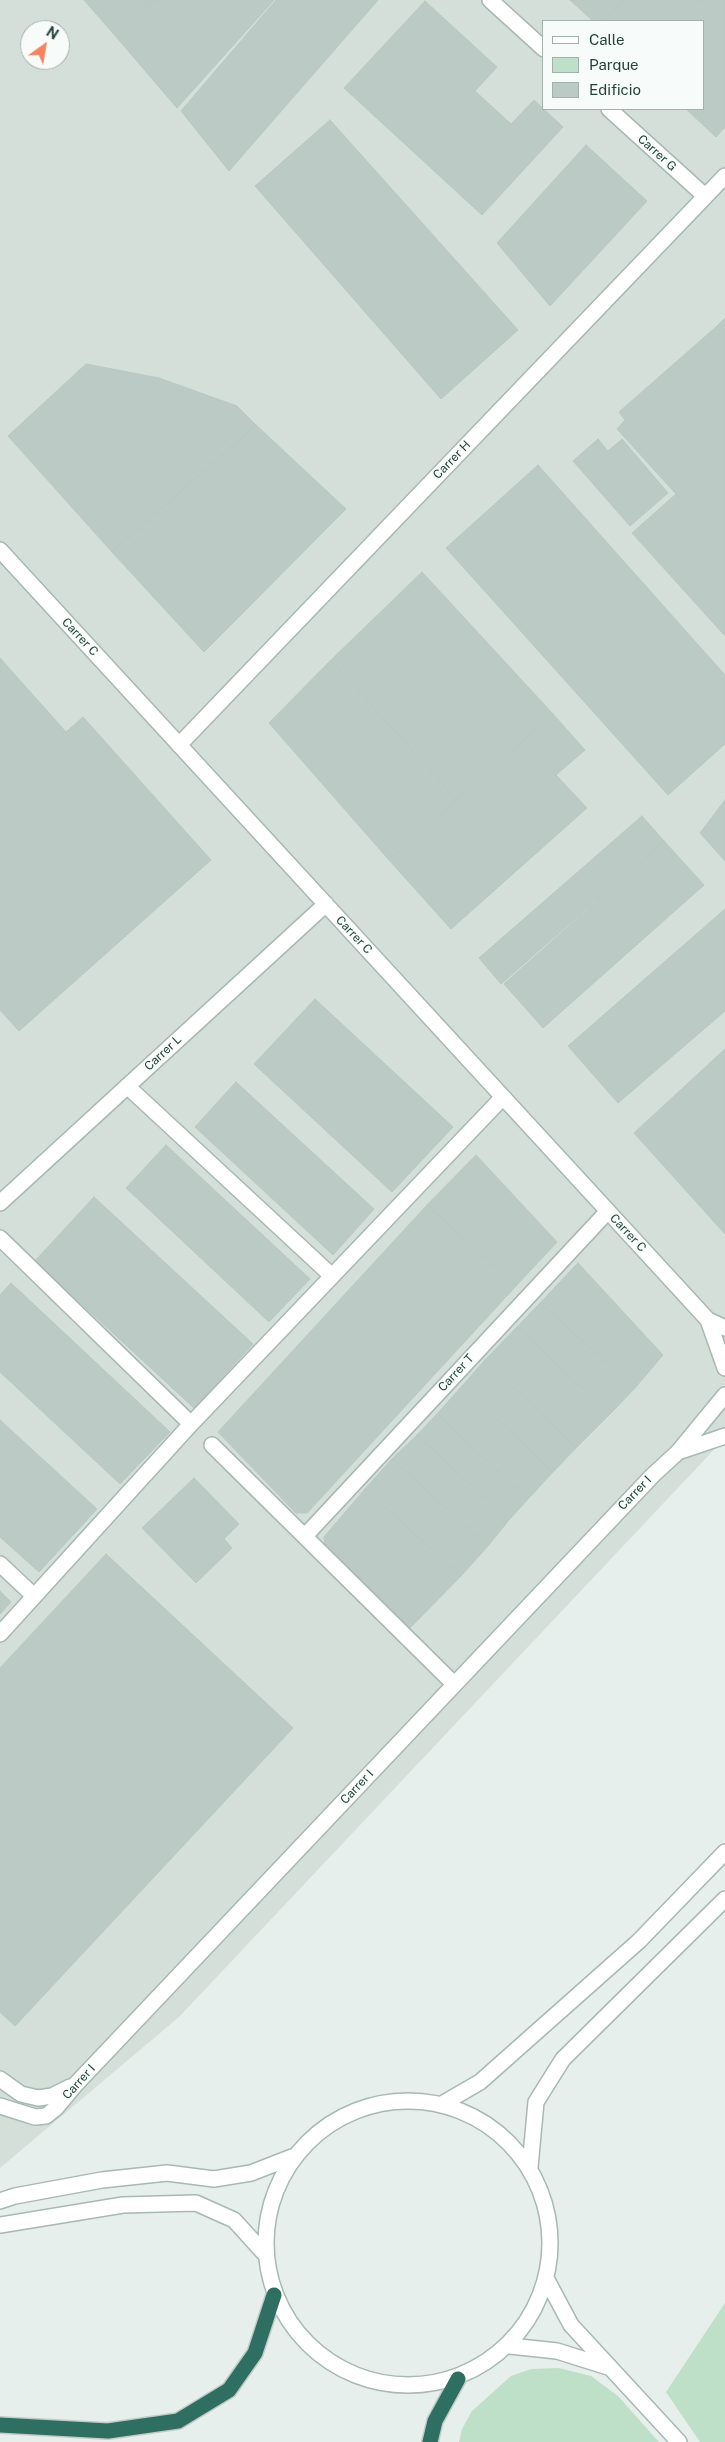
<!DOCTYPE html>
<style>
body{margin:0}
#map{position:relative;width:725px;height:2442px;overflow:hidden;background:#e6efeb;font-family:"Public Sans",sans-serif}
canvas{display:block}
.legend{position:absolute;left:542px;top:20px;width:162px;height:90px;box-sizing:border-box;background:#f7fbf9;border:1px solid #a3b1ad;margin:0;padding:6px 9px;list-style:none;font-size:15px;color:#24423a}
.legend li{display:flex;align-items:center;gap:10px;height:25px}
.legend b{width:25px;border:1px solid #a3b1ad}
.north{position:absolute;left:20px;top:20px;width:50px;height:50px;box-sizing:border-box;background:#f7fbf9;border:1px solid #a3b1ad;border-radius:50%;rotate:32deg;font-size:14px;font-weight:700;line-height:20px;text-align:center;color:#24423a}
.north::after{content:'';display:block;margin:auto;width:18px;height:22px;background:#f4845f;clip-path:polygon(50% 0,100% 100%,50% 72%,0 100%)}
</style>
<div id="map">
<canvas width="725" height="2442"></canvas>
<ul class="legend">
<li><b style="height:6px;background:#fff"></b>Calle</li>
<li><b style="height:14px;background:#bfe0c8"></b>Parque</li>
<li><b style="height:14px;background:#bbcac4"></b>Edificio</li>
</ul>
<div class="north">N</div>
</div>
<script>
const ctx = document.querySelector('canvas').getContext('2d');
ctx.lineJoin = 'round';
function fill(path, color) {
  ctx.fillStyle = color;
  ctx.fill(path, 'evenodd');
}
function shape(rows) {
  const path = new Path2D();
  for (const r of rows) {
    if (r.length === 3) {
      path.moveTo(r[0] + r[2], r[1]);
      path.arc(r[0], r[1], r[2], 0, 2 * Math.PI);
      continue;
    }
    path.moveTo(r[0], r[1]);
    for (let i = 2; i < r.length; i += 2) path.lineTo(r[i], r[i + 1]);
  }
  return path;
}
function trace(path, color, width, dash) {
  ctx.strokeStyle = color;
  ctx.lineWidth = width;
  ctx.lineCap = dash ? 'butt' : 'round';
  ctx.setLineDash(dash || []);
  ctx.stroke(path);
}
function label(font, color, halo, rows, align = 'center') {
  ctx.font = font + ' "Public Sans",sans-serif';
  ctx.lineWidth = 4;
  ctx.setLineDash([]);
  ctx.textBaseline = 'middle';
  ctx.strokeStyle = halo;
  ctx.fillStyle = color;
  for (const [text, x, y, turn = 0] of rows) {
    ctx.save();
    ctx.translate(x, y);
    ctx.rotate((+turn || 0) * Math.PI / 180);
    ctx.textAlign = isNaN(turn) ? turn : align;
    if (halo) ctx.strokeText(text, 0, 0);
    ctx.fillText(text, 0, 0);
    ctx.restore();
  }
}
const built = shape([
 [0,0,725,0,725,1438,179,2017,0,2168],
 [544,21,704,21,704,109,544,109],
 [30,30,60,30,60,60,30,60]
]);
const green = shape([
 [725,2303,725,2442,700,2442,666,2392],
 [559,2368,591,2376,618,2396,659,2442,459,2442,462,2429,472,2411,511,2376,531,2369]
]);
const building = shape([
 [84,0,154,0,118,39,84,0],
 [154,0,274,0,177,108,118,39,154,0],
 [276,0,378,0,229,171,181,111,276,0],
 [570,0,624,0,605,21,593,21,570,0],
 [624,0,699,0,679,21,605,21,624,0],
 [699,0,725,0,725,127,716,137,686,109,704,109,704,21,679,21,699,0],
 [425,1,497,67,475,91,511,124,534,100,563,127,482,215,344,88,425,1],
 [330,120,518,330,441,399,255,186,330,120],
 [586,145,647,201,550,306,497,243,586,145],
 [725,318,725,337,716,327,725,318],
 [716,327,725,337,725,548,617,429,625,420,619,412,716,327],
 [86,364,159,378,237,406,256,425,112,552,8,436,86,364],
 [256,425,346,509,204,652,112,552,256,425],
 [598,439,608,451,622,439,668,493,630,526,573,461,598,439],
 [538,465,725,675,725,744,668,795,446,548,538,465],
 [676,494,725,549,725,636,632,533,676,494],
 [422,572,553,714,457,800,331,660,422,572],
 [0,658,66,732,83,717,211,860,19,1031,0,1010,0,658],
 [331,660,457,800,389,860,269,723,331,660],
 [553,714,585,750,556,775,587,808,451,929,389,860,553,714],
 [725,800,725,861,700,833,725,800],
 [642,816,664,841,501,984,479,958,642,816],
 [664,841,704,885,543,1028,504,984,664,841],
 [725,909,725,1011,618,1103,568,1046,725,909],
 [315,999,453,1127,392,1192,254,1064,315,999],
 [725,1049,725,1234,634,1133,725,1049],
 [236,1082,374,1209,333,1255,195,1127,236,1082],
 [166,1145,310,1279,269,1322,126,1188,166,1145],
 [476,1155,557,1242,516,1286,427,1205,476,1155],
 [94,1197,253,1344,194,1408,35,1261,94,1197],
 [427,1205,516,1286,307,1513,296,1513,218,1432,427,1205],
 [578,1263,663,1355,635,1388,540,1303,578,1263],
 [11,1283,170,1432,120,1484,0,1372,0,1295,11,1283],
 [540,1303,635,1388,610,1414,517,1327,540,1303],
 [517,1327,610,1414,576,1448,485,1360,517,1327],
 [485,1360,576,1448,553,1472,462,1386,485,1360],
 [462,1386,553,1472,528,1499,437,1414,462,1386],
 [437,1414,528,1499,509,1520,417,1435,437,1414],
 [0,1420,97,1509,39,1572,0,1537,0,1420],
 [417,1435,509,1520,488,1546,392,1459,417,1435],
 [392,1459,488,1546,461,1576,365,1489,392,1459],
 [194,1478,239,1524,224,1539,232,1548,196,1583,142,1528,194,1478],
 [365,1489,461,1576,408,1630,325,1545,324,1537,365,1489],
 [106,1554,293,1728,15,2026,0,2012,0,1668,106,1554],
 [0,1591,11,1602,0,1614,0,1591]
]);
const minor = shape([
 [490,0,544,49],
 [609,109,705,196],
 [0,550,708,1320],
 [179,745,725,176],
 [127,1086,332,1276],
 [0,1203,326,904],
 [0,1238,191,1424],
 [725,1328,708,1320,725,1368],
 [725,1395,678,1452,725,1436],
 [212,1445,454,1684],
 [305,1536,608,1211],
 [0,1564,34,1596],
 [0,1634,191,1424,503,1097],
 [0,2079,21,2094,38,2098,52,2096,70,2087],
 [408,2243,142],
 [442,2104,480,2082,639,1941,725,1852],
 [0,2106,35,2117,46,2116,56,2108,76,2084,653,1475,678,1452],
 [530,2167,536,2102,563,2059,725,1899],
 [0,2201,15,2196,102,2180,167,2173,214,2179,251,2173,292,2157],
 [0,2225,123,2205,196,2203,234,2220,264,2253],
 [547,2280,571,2325,679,2442],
 [510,2346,557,2351,608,2367]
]);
const highway = shape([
 [0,2425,108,2431,178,2421,229,2390,255,2353,274,2295],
 [430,2442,435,2421,458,2379]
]);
const streetNames = [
 ["Carrer G",657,153,42],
 ["Carrer H",452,460,-46],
 ["Carrer C",80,637,47],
 ["Carrer C",354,935,47],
 ["Carrer L",163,1053,-43],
 ["Carrer C",628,1233,47],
 ["Carrer T",456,1373,-47],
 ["Carrer I",635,1493,-46],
 ["Carrer I",357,1787,-47],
 ["Carrer I",79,2082,-48]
];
fill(built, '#d4dfda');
fill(green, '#bfe0c8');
fill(building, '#bbcac4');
trace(building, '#b8c9c2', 1);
trace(minor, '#a8b8b2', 18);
trace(highway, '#c2cac8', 18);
trace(minor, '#fff', 15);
trace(highway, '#2f6f62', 15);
label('12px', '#24423a', '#f7fbf9', streetNames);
</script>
